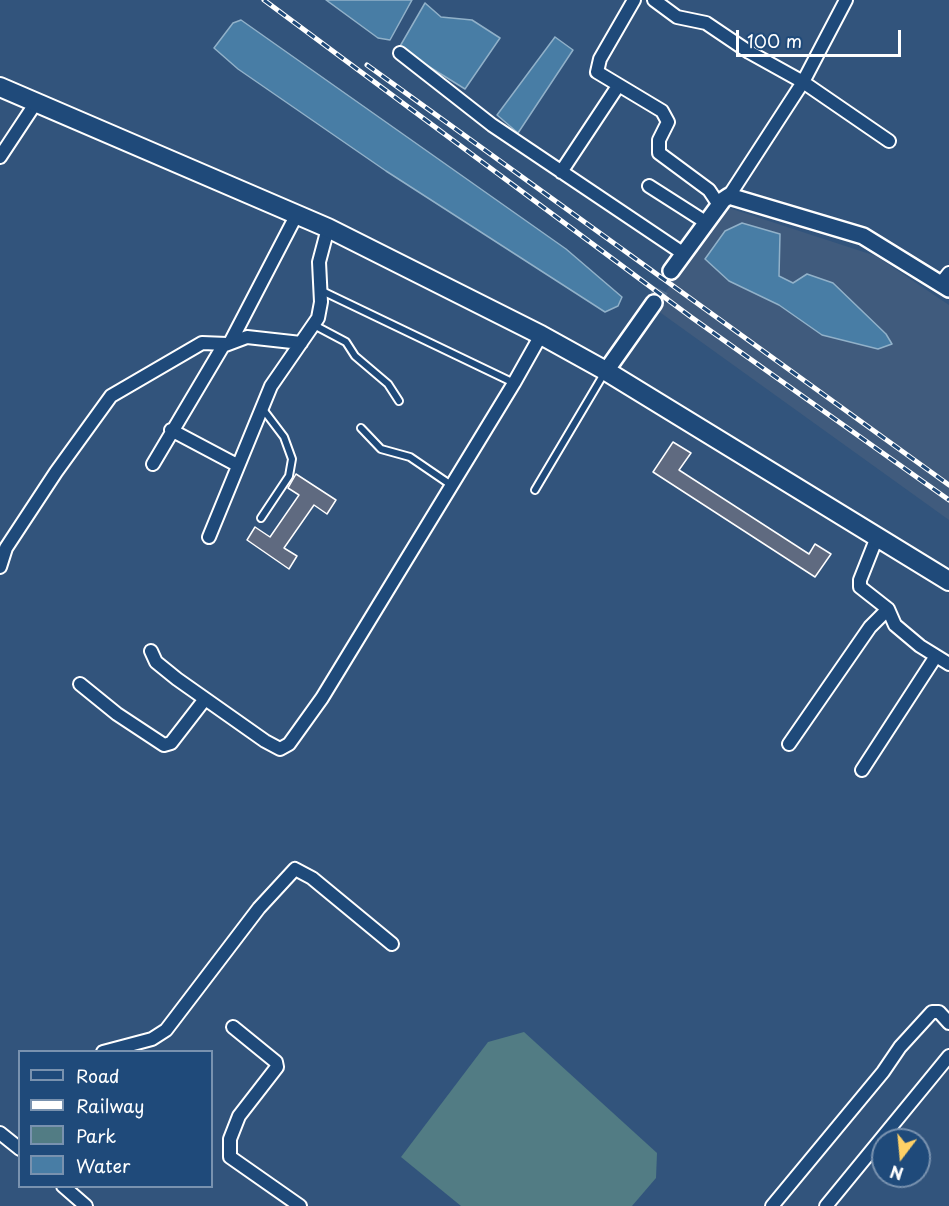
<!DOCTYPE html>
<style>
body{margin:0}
#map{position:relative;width:949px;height:1206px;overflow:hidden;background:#32547c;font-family:"Playpen Sans",sans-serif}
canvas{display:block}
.legend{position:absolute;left:18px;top:1050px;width:195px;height:138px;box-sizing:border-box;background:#1f4a7a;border:2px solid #7992af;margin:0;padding:8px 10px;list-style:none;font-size:18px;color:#fff}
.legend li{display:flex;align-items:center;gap:12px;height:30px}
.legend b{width:30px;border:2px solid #7992af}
.north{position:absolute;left:871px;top:1128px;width:60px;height:60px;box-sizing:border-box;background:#1f4a7a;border:2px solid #7992af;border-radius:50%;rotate:196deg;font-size:16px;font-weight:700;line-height:24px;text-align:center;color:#fff}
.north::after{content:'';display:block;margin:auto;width:21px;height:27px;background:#ffd166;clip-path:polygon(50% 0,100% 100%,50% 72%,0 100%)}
.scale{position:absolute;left:736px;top:30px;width:165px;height:27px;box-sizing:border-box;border:3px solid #fff;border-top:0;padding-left:8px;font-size:18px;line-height:21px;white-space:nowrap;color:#fff;-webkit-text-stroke:4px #1f4a7a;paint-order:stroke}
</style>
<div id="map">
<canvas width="949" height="1206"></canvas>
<ul class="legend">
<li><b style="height:8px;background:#1f4a7a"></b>Road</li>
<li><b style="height:8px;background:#fff"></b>Railway</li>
<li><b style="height:16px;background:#527c84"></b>Park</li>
<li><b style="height:16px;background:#487da5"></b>Water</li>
</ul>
<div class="north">N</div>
<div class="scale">100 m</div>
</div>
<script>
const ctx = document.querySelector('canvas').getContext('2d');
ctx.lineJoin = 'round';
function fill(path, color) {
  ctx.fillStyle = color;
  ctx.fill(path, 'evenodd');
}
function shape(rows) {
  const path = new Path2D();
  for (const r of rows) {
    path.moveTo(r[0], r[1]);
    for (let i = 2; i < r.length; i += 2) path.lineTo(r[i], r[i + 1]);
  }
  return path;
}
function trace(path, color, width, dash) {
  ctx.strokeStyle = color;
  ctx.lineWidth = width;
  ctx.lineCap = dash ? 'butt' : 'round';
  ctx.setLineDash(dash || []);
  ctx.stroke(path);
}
const built = shape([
 [726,207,876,256,949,305,949,520,654,308]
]);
const green = shape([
 [524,1032,657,1153,656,1178,632,1206,461,1206,401,1157,488,1042]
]);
const water = shape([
 [326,0,412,0,390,40,378,38,326,0],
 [425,3,441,17,472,20,500,38,465,89,399,48,425,3],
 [241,20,566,249,622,297,618,306,605,312,386,171,238,69,214,48,233,23,241,20],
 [555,37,573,50,518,133,497,115,555,37],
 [742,223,780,234,779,276,793,283,807,274,833,283,886,334,892,344,878,349,822,335,779,305,729,281,705,259,725,231,742,223]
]);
const building = shape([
 [673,442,691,453,679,470,809,554,815,544,831,554,815,577,653,472,673,442],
 [296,474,336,500,327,514,314,505,284,548,297,556,289,569,247,540,255,527,270,537,299,495,288,488,296,474]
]);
const tertiaryTunnel = shape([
 [654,303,671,271]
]);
const service = shape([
 [320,290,514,383],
 [314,325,346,342,355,356,388,384,399,401],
 [361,428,381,449,410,457,451,485],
 [535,490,605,372],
 [261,518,289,476,292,459,284,437,262,408]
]);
const minor = shape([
 [634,0,600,59,597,72,662,111,668,122,659,140,659,153,709,190,719,205],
 [654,0,677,17,706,23,749,52,803,82,889,141],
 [400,53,492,125,684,254],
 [0,157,35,104],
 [561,172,618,86],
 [649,186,707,223],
 [729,196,803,82,846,0],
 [941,283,949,273],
 [231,341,297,214],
 [171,430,237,465],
 [153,464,223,346,247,337,301,343],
 [209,537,271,386,318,318,321,302,319,262,328,228],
 [877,537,860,580,860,587,888,609,895,625,920,646,949,664],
 [0,567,6,548,56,472,111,396,202,343,227,344],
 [151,651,156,662,177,679,265,741,280,749,289,744,322,698,514,383,541,335],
 [80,684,117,714,164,745,171,743,205,699],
 [789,744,870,627,888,609],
 [862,770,936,656],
 [233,1027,276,1062,277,1067,239,1116,230,1139,230,1157,300,1206],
 [103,1052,152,1039,166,1030,259,908,295,869,312,878,392,944],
 [0,1133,20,1149],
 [63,1186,86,1206],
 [772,1206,883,1072,900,1047,932,1012,939,1012,949,1023],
 [826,1206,949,1056]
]);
const tertiary = shape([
 [671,271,723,200,729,196,863,236,949,289],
 [606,371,654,303]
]);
const secondary = shape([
 [0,87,328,228,541,335,606,371,949,581]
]);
const rail = shape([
 [264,0,691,317,949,500],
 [367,65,949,485]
]);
fill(built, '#405b7d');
fill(green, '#527c84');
fill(water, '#487da5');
trace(water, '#91b1c9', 1.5);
fill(building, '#5f6a80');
trace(building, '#fff', 1.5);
trace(tertiaryTunnel, '#516e90', 15, [15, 8]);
trace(service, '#fff', 10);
trace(minor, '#fff', 16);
trace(tertiary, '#fff', 20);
trace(secondary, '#fff', 22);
trace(service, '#1f4a7a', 6);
trace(minor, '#1f4a7a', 12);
trace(tertiary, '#1f4a7a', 15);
trace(secondary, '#1f4a7a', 18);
trace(rail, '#fff', 5);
trace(rail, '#1f4a7a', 3, [9]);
</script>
